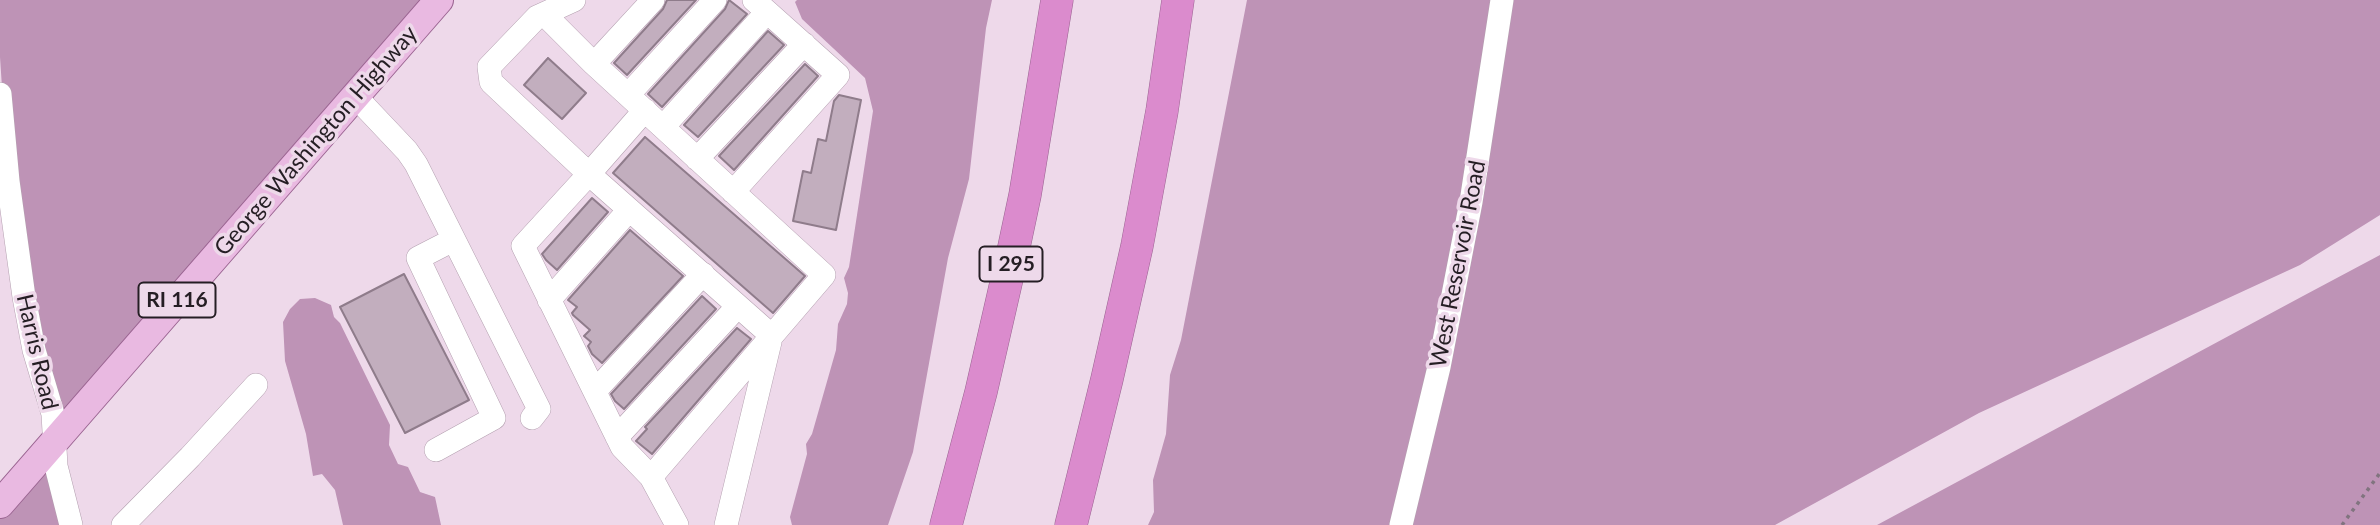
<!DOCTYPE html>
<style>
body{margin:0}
canvas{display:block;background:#eed9ea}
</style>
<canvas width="2380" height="525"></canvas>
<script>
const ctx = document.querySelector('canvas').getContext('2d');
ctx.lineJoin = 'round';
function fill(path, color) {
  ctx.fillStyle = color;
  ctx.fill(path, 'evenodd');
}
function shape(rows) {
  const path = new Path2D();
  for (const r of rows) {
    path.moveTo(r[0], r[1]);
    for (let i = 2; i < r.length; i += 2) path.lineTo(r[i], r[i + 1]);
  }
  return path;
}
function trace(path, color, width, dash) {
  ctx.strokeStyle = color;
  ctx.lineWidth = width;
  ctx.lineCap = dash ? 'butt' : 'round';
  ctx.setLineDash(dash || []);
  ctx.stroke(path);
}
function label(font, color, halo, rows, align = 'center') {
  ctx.font = font + ' Lato,sans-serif';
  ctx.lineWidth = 7;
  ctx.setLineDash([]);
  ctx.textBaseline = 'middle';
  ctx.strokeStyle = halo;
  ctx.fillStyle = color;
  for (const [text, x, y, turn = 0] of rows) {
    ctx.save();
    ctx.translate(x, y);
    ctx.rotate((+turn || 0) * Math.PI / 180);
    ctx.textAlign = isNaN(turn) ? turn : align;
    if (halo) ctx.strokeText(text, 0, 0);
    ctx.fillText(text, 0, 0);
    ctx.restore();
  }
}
const forest = shape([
 [0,0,436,0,66,422,45,416,5,133,0,57],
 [797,0,992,0,986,28,969,179,948,258,913,452,888,525,792,525,790,517,807,454,806,444,812,434,836,350,838,324,847,304,848,293,844,278,849,267,873,111,865,78,802,19,795,2],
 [1247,0,2380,0,2380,215,2300,265,1979,413,1775,525,1148,525,1154,512,1153,480,1166,434,1170,375,1181,340],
 [2380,255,2380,525,1877,525,2303,296],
 [315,298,331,305,334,317,340,323,390,425,389,445,398,464,408,467,420,492,435,497,441,525,343,525,335,490,322,474,313,476,306,434,285,361,283,322,290,309,300,299],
 [40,454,72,525,0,525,0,500]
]);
const building = shape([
 [667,0,696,0,627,75,614,63,663,9,667,0],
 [729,0,747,14,662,107,648,94,725,9,729,0],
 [768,31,784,45,698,137,684,125,768,31],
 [548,58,586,93,562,119,524,85,548,58],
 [805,64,818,76,734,170,719,156,805,64],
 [839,95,861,100,836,230,793,221,803,171,811,173,818,139,826,141,834,101,839,95],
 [645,137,805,276,773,313,613,173,645,137],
 [592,198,608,212,557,270,546,260,542,254,592,198],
 [630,230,683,276,602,363,592,354,588,346,591,342,584,336,590,330,573,315,572,313,577,307,568,300,630,230],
 [404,274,469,400,405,433,340,307,404,274],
 [702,296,716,309,624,409,615,401,611,394,702,296],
 [737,328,751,339,652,454,636,441,647,429,645,427,737,328]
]);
const path = shape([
 [2342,525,2380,473]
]);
const minor = shape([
 [574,0,537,17,489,67,491,82,589,174,523,246,622,447,651,477],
 [544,14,594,64,824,275,651,477,677,525],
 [594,64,653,0],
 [0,94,8,181,24,297,34,350,53,414,56,466,71,525],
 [628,95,715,0],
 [355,96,407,151,416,164,539,409,532,418],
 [645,110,589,174,772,336],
 [663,127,767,12],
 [697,159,804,44],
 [733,192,838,75,754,0],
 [549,300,629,210],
 [595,391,703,274],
 [617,437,738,306],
 [436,450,494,418,418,258,453,240],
 [123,525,190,457,256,385],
 [726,525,770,342],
 [1401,525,1439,367,1471,202,1502,0]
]);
const major = shape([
 [0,504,439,0]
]);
const highway = shape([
 [946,525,981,392,1011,261,1025,195,1057,0],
 [1071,525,1107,379,1137,246,1162,111,1178,0]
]);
const shields = [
 [1011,264,63],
 [177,300,77]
];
const shieldNames = [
 ["I 295",1011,264],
 ["RI 116",177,300]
];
const streetNames = [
 ["George Washington Highway",316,141,-49],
 ["West Reservoir Road",1458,264,-79],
 ["Harris Road",37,352,77]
];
fill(forest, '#be93b6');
fill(building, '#c2aebe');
trace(building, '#8f7c8b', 2);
trace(minor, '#b4a0b0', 24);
trace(major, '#9b6592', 30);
trace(highway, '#9b6592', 33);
trace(path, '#81747f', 3.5, [3.5, 5]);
trace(minor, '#fff', 23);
trace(major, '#e9b9e1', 28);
trace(highway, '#db8bcd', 32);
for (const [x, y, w] of shields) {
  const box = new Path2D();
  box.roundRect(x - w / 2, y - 17.5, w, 35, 5);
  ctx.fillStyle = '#eed9ea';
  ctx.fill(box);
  trace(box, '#251e24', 2);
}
label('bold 21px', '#251e24', null, shieldNames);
label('23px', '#251e24', '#eed9ea', streetNames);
</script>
